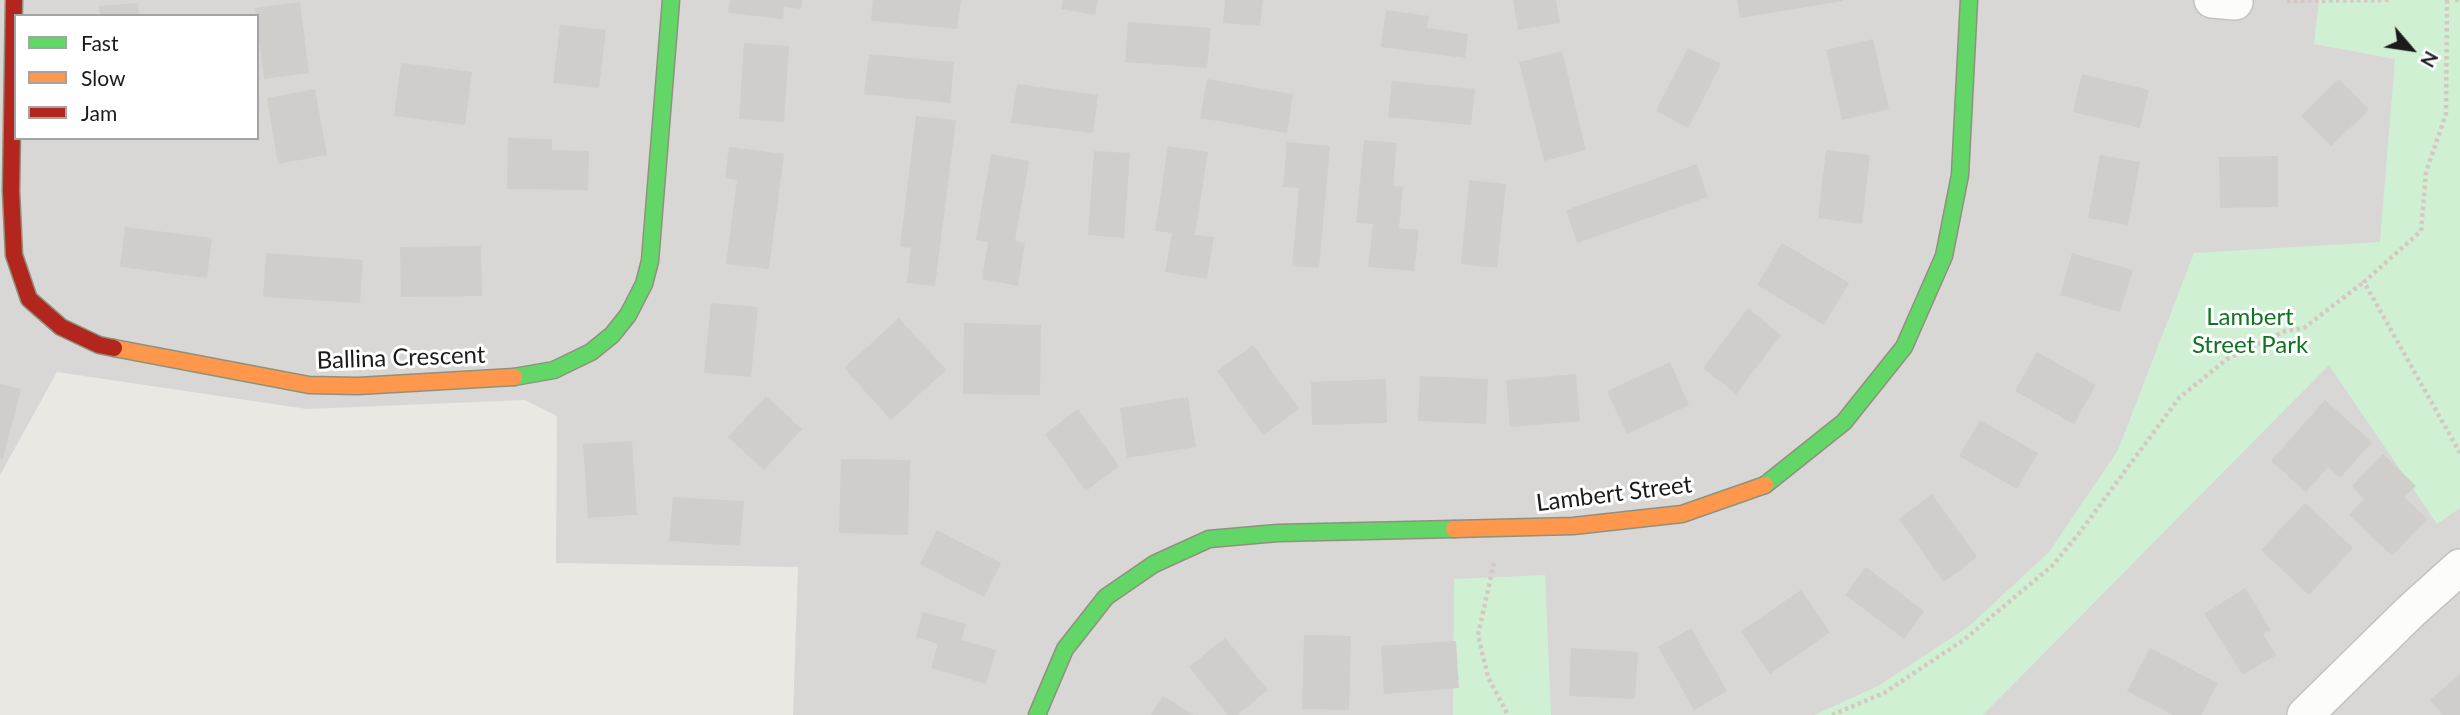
<!DOCTYPE html>
<style>
body{margin:0}
#map{position:relative;width:2460px;height:715px;overflow:hidden;background:#e9e8e3;font-family:Lato,sans-serif}
canvas{display:block}
.legend{position:absolute;left:14px;top:14px;width:245px;height:126px;box-sizing:border-box;background:#fff;border:2px solid #a4a4a4;margin:0;padding:9px 12px;list-style:none;font-size:21px;color:#1b1b1b}
.legend li{display:flex;align-items:center;gap:14px;height:35px}
.legend b{width:35px;border:2px solid #a4a4a4}
.north{position:absolute;left:2376px;top:14px;width:70px;height:70px;-webkit-text-stroke:5px #fff;paint-order:stroke;rotate:119deg;font-size:19px;font-weight:700;line-height:28px;text-align:center;color:#1b1b1b}
.north::after{content:'';display:block;margin:auto;width:24px;height:32px;background:#1b1b1b;clip-path:polygon(50% 0,100% 100%,50% 72%,0 100%)}
</style>
<div id="map">
<canvas width="2460" height="715"></canvas>
<ul class="legend">
<li><b style="height:9px;background:#63d668"></b>Fast</li>
<li><b style="height:9px;background:#ff974d"></b>Slow</li>
<li><b style="height:9px;background:#b3261e"></b>Jam</li>
</ul>
<div class="north">N</div>
</div>
<script>
const ctx = document.querySelector('canvas').getContext('2d');
ctx.lineJoin = 'round';
function fill(path, color) {
  ctx.fillStyle = color;
  ctx.fill(path, 'evenodd');
}
function shape(rows) {
  const path = new Path2D();
  for (const r of rows) {
    path.moveTo(r[0], r[1]);
    for (let i = 2; i < r.length; i += 2) path.lineTo(r[i], r[i + 1]);
  }
  return path;
}
function trace(path, color, width, dash) {
  ctx.strokeStyle = color;
  ctx.lineWidth = width;
  ctx.lineCap = dash ? 'butt' : 'round';
  ctx.setLineDash(dash || []);
  ctx.stroke(path);
}
function label(font, color, halo, rows, align = 'center') {
  ctx.font = font + ' Lato,sans-serif';
  ctx.lineWidth = 6;
  ctx.setLineDash([]);
  ctx.textBaseline = 'middle';
  ctx.strokeStyle = halo;
  ctx.fillStyle = color;
  for (const [text, x, y, turn = 0] of rows) {
    ctx.save();
    ctx.translate(x, y);
    ctx.rotate((+turn || 0) * Math.PI / 180);
    ctx.textAlign = isNaN(turn) ? turn : align;
    if (halo) ctx.strokeText(text, 0, 0);
    ctx.fillText(text, 0, 0);
    ctx.restore();
  }
}
const residential = shape([
 [0,0,2460,0,2460,715,793,715,798,567,556,563,557,416,525,400,307,409,57,372,0,475],
 [16,16,257,16,257,138,16,138]
]);
const park = shape([
 [2319,0,2460,0,2460,508,2437,524,2329,365,1983,715,1814,715,1878,686,1968,627,2049,552,2118,450,2194,253,2380,242,2395,59,2314,44],
 [1545,575,1551,715,1453,715,1454,579]
]);
const building = shape([
 [730,0,802,0,801,9,784,7,783,19,728,13],
 [873,0,961,0,957,29,871,21],
 [1063,0,1098,0,1095,15,1061,9],
 [1225,0,1263,0,1260,26,1223,23],
 [1513,0,1556,0,1560,23,1518,30],
 [1737,0,1842,0,1843,1,1740,18],
 [300,2,309,73,264,79,255,8],
 [138,3,139,16,100,16,99,6],
 [1386,10,1429,16,1427,28,1468,34,1465,58,1381,47],
 [1128,22,1211,28,1207,68,1125,62],
 [560,25,606,30,599,88,553,83],
 [1873,39,1889,109,1842,120,1826,50],
 [744,43,789,46,784,122,739,119],
 [1688,48,1721,64,1688,128,1656,111],
 [1562,51,1586,150,1544,161,1519,62],
 [869,54,954,62,950,103,864,94],
 [401,63,472,72,465,125,394,116],
 [2082,74,2149,90,2140,128,2073,112],
 [1207,79,1293,94,1287,133,1200,118],
 [2339,79,2369,110,2331,146,2301,116],
 [1392,81,1475,89,1471,125,1388,117],
 [1017,84,1098,95,1093,133,1011,123],
 [315,89,327,155,278,164,267,98],
 [916,116,956,120,935,286,907,283,911,248,900,247],
 [508,138,552,139,552,150,589,151,588,190,507,189],
 [1364,140,1397,143,1393,186,1403,187,1399,228,1419,230,1414,271,1368,267,1373,224,1356,223],
 [1287,142,1330,146,1319,268,1292,266,1299,188,1283,187],
 [1168,146,1208,152,1195,235,1214,237,1207,279,1165,272,1172,233,1155,231],
 [729,147,784,154,769,269,726,264,737,180,725,178],
 [1826,150,1870,155,1862,224,1818,218],
 [1094,151,1130,153,1124,238,1088,235],
 [991,154,1029,161,1015,241,1025,243,1018,286,982,279,988,242,976,240],
 [2100,155,2140,162,2128,225,2088,218],
 [2278,156,2278,207,2220,208,2219,157],
 [1697,164,1708,197,1577,243,1566,210],
 [1469,180,1506,184,1497,268,1461,264],
 [125,227,212,238,207,278,120,267],
 [1782,243,1849,283,1824,325,1757,285],
 [481,246,482,296,401,297,400,247],
 [266,253,363,260,360,303,263,297],
 [2072,253,2133,270,2120,312,2060,295],
 [711,303,758,307,751,377,704,373],
 [1748,308,1781,335,1736,394,1703,368],
 [899,318,946,370,891,420,844,368],
 [964,323,1041,325,1040,395,963,394],
 [1253,345,1299,409,1263,435,1217,371],
 [2037,352,2096,385,2074,424,2015,391],
 [1670,362,1689,405,1627,434,1607,391],
 [1576,374,1580,421,1510,427,1506,380],
 [1420,376,1488,379,1486,424,1418,421],
 [1386,379,1387,423,1312,425,1311,382],
 [0,384,21,389,3,459,0,458],
 [766,396,802,429,764,470,728,437],
 [1188,397,1196,447,1127,458,1120,408],
 [2325,400,2372,442,2340,478,2328,467,2306,492,2271,461],
 [1078,409,1119,466,1086,491,1045,434],
 [1980,420,2038,453,2017,489,1959,456],
 [632,441,637,515,588,518,583,444],
 [2383,454,2416,486,2404,497,2427,519,2392,556,2349,515,2364,499,2352,486],
 [841,459,910,460,908,535,839,533],
 [1932,494,1977,557,1944,582,1899,519],
 [673,497,744,501,740,546,669,541],
 [2305,503,2353,548,2309,595,2261,550],
 [937,530,1001,563,984,597,920,564],
 [1866,567,1924,611,1904,639,1845,595],
 [2245,588,2271,630,2263,634,2276,655,2243,675,2204,614],
 [1801,590,1830,632,1770,674,1741,631],
 [923,612,966,624,961,640,996,650,986,684,931,668,938,644,916,637],
 [1691,628,1727,691,1694,710,1658,647],
 [1304,635,1351,636,1349,710,1302,709],
 [1225,638,1268,690,1237,715,1228,715,1189,667],
 [1456,641,1459,688,1384,694,1381,646],
 [1571,648,1638,652,1635,699,1569,696],
 [2150,648,2218,683,2201,715,2173,715,2127,691],
 [2460,674,2460,715,2443,715,2430,700],
 [1163,696,1194,715,1151,715]
]);
const path = shape([
 [2447,0,2446,114,2426,172,2421,231,2364,282,2460,453],
 [2455,0,2460,0],
 [2287,1,2392,0],
 [1494,563,1478,635,1488,677,1508,715],
 [1832,715,1884,693,1965,639,2053,565,2080,532,2179,398,2227,359,2285,331,2304,328,2364,282]
]);
const street = shape([
 [2212,0,2235,2],
 [2305,715,2411,611,2460,567]
]);
const fast = shape([
 [514,377,554,370,591,352,612,335,628,315,644,284,650,261,671,0],
 [1765,485,1844,422,1904,347,1944,256,1960,175,1969,0],
 [1037,715,1065,649,1106,597,1154,564,1209,539,1278,533,1454,529]
]);
const slow = shape([
 [114,348,309,385,358,386,514,377],
 [1454,529,1573,526,1682,514,1765,485]
]);
const jam = shape([
 [14,0,11,191,14,255,29,299,61,327,99,345,114,348]
]);
const parkNames = [
 ["Lambert",2250,317],
 ["Street Park",2250,345]
];
const streetNames = [
 ["Ballina Crescent",401,358,-2],
 ["Lambert Street",1614,494,-7]
];
fill(residential, '#d8d7d5');
fill(park, '#d0f0d4');
fill(building, '#d0ceca');
trace(street, '#c2c2bf', 38);
trace(fast, '#8e927c', 19);
trace(slow, '#8e927c', 19);
trace(jam, '#8e927c', 19);
trace(path, '#d5c8c4', 4.5, [3.5, 3.5]);
trace(street, '#fcfcfb', 35);
trace(fast, '#63d668', 16);
trace(slow, '#ff974d', 16);
trace(jam, '#b3261e', 16);
label('24px', '#0d7421', '#fff', parkNames);
label('24px', '#1b1b1b', '#fff', streetNames);
</script>
